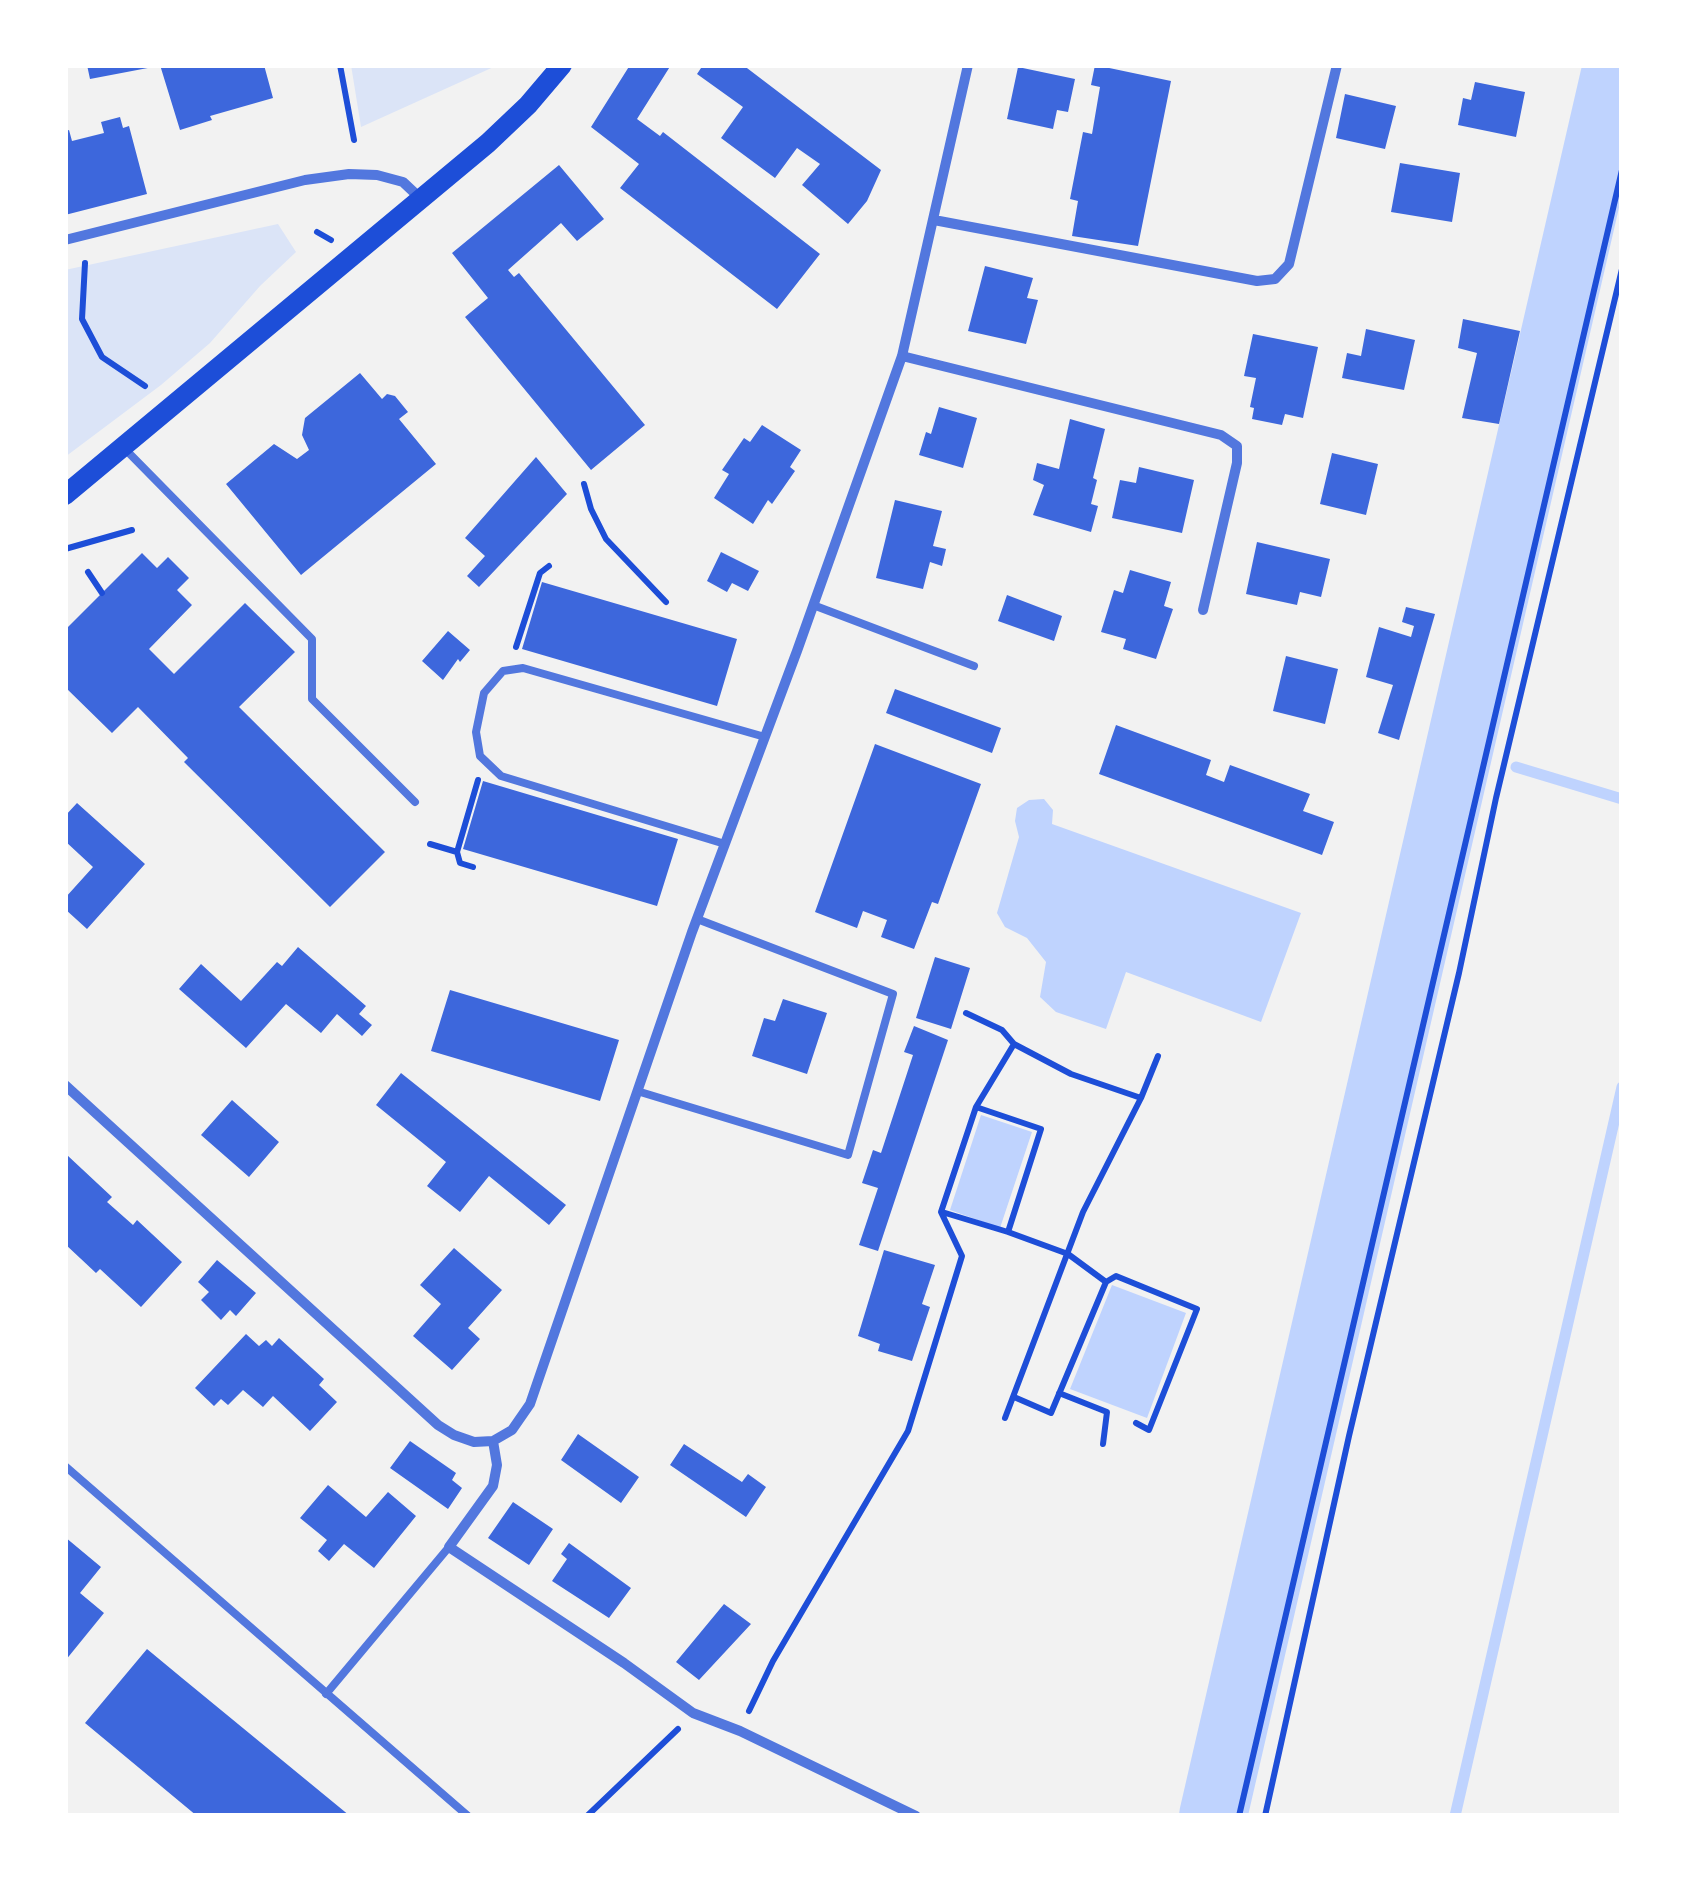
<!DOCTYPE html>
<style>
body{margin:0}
#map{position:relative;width:1687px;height:1881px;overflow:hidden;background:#f2f2f2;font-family:Lato,sans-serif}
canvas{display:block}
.frame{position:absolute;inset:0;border:68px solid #fff;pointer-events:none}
</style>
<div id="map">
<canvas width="1687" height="1881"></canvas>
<div class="frame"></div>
</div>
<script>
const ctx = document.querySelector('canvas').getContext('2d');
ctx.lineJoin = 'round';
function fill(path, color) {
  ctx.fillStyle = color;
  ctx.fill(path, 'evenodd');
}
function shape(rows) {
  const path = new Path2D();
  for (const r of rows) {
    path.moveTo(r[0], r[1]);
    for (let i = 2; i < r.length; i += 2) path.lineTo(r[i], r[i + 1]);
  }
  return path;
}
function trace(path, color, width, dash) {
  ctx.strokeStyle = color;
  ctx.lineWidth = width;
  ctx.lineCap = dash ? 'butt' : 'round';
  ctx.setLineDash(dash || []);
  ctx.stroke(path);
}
const green = shape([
 [351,65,498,65,361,127],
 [278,224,296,252,260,286,210,343,161,385,65,457,65,270]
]);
const water = shape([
 [1044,799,1053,810,1052,824,1301,913,1261,1022,1126,972,1106,1029,1056,1012,1040,997,1046,962,1027,938,1005,927,997,913,1019,837,1015,821,1017,808,1029,800],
 [981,1115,1032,1132,1000,1228,950,1210],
 [1112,1285,1186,1313,1147,1418,1070,1389]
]);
const stream = shape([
 [1461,751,1472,755],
 [1516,767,1622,799],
 [1455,1816,1622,1087]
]);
const river = shape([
 [1213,1816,1617,65]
]);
const building = shape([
 [87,65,153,65,153,67,90,79],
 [160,65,264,65,273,98,210,116,212,120,180,130],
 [630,65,671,65,637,119,660,136,663,132,820,254,777,309,620,188,639,164,591,127],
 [703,65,743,65,881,170,867,201,848,224,802,185,820,164,797,148,775,178,721,138,743,107,697,74],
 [1095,65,1171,81,1138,246,1072,236,1078,201,1070,199,1083,132,1092,134,1100,87,1091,85],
 [1018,67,1075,79,1068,112,1057,110,1053,129,1007,119],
 [1475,82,1525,92,1516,137,1458,125,1463,98,1471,100],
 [1345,94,1396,106,1385,149,1336,138],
 [120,117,123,128,129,126,147,194,65,215,65,131,69,130,72,141,104,133,101,122],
 [1400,163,1460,173,1452,222,1391,212],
 [559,165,604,219,577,241,561,223,508,270,514,277,519,273,645,425,591,470,465,317,488,298,452,253],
 [985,266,1033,278,1027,298,1038,300,1026,344,968,331],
 [1463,319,1520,331,1499,424,1462,418,1477,353,1458,348],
 [1366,329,1415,340,1404,390,1342,378,1347,353,1361,356],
 [1253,334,1318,347,1303,418,1285,414,1282,425,1252,419,1254,408,1250,407,1256,378,1244,376],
 [360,373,382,399,387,394,395,396,408,412,399,419,436,464,301,575,226,484,274,444,297,459,309,450,302,435,305,418],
 [939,407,977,418,963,468,919,455,926,432,931,434],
 [1070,419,1105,429,1093,478,1097,480,1091,504,1098,506,1091,532,1033,515,1044,485,1033,480,1037,463,1059,469],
 [762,425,801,450,790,467,795,471,772,504,768,500,753,524,714,498,729,474,722,470,744,438,750,442],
 [1332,453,1378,464,1366,515,1320,504],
 [536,457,567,494,479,587,467,576,485,556,465,538],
 [1139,467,1194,480,1182,533,1112,518,1120,480,1136,483],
 [895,500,942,511,933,546,946,549,942,566,930,562,923,589,876,578],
 [1257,542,1330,559,1321,597,1300,592,1297,605,1246,594],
 [721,552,759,571,748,591,732,583,727,592,707,581],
 [142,553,157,568,168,557,189,578,177,590,192,605,149,649,174,674,245,603,295,652,239,707,385,852,330,907,184,762,188,758,138,707,112,733,65,687,65,630],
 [1130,570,1171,582,1164,606,1173,609,1156,659,1123,649,1126,639,1101,632,1114,590,1123,593],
 [542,582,737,639,717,706,522,649],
 [1007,595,1062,616,1054,641,998,621],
 [1406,607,1435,614,1399,740,1378,733,1393,685,1366,677,1379,627,1411,637,1414,626,1402,622],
 [448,631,470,650,460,662,458,659,443,680,422,661],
 [1286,656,1338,669,1325,724,1273,711],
 [895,689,1001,728,992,753,886,713],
 [1116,725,1211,760,1206,775,1224,782,1230,765,1310,794,1303,811,1334,822,1322,855,1099,774],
 [875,744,981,784,938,904,932,902,914,949,881,937,887,920,863,911,857,928,815,912],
 [483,781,678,839,657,906,463,849],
 [77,803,145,864,87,929,65,909,65,898,93,867,65,841,65,816],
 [298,947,366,1006,359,1014,372,1025,362,1036,337,1014,321,1033,286,1004,246,1048,179,989,201,964,241,1001,277,962,282,966],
 [935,957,970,968,951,1029,916,1018],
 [450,990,619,1040,600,1101,431,1051],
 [783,999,827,1013,807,1074,752,1056,764,1018,775,1021],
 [914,1026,948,1040,878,1251,859,1245,878,1188,862,1183,873,1150,881,1153,913,1055,904,1052],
 [401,1073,566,1205,549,1225,489,1176,460,1212,427,1186,446,1162,376,1105],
 [232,1100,279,1142,249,1177,201,1135],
 [67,1155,112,1197,107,1202,133,1225,137,1220,182,1262,141,1307,100,1269,96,1273,65,1244],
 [454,1248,502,1290,468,1328,480,1339,452,1370,413,1336,441,1304,420,1285],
 [884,1250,935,1265,922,1304,930,1307,912,1361,878,1351,880,1344,858,1336],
 [217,1260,256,1293,236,1316,230,1310,221,1320,201,1300,209,1292,198,1282],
 [246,1334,259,1346,266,1340,272,1346,279,1338,324,1379,319,1385,337,1402,310,1431,273,1396,263,1407,243,1390,228,1405,221,1399,214,1406,195,1388],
 [578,1434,639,1477,621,1503,561,1460],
 [410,1441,456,1473,452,1480,462,1488,448,1509,390,1468],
 [684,1444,742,1482,748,1474,766,1487,746,1517,670,1465],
 [328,1485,366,1517,388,1492,416,1516,374,1568,344,1544,329,1561,318,1551,327,1540,300,1518],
 [513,1502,553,1529,529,1565,488,1538],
 [65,1537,101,1567,80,1593,104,1613,65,1661],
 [569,1543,631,1588,609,1618,552,1581,567,1559,561,1554],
 [724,1604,751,1624,699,1680,676,1662],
 [147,1649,182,1678,350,1816,197,1816,85,1723]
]);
const path = shape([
 [340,65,354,140],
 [317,232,331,240],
 [85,263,82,319,102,357,145,386],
 [584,484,591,509,606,539,666,602],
 [65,549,132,530],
 [88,572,102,593],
 [516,647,540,573,549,566],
 [430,844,457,852,478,780],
 [457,852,460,863,473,867],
 [966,1013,1002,1030,1014,1044,1071,1074,1141,1098,1158,1056],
 [942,1212,1008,1232],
 [1106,1282,1116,1276,1197,1309,1149,1430,1136,1423],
 [1059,1393,1107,1412,1103,1444],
 [1014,1397,1051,1413,1106,1282,1068,1254,1008,1232,1041,1129,976,1107,1014,1044],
 [1005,1418,1083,1212,1141,1098],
 [749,1711,773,1661,908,1431,962,1256,941,1212,976,1107],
 [587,1816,678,1729],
 [1239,1816,1622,170],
 [1265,1816,1349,1436,1459,973,1496,798,1622,269]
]);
const service = shape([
 [123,447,312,639,312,699,415,802],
 [813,605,974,666],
 [725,844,501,776,480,756,476,732,484,693,503,671,523,668,765,737],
 [637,1091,848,1155,893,994,697,919],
 [65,1466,468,1816],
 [326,1694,449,1547]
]);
const minor = shape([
 [934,220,1257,281,1275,279,1289,264,1337,65],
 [65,240,305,180,349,174,377,175,403,182,420,198],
 [902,356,1221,435,1237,446,1237,463,1203,610],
 [65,1085,438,1425,454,1435,474,1442,493,1441,512,1430,530,1404,692,932,797,651,902,356,968,65],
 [493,1441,497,1465,493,1486,449,1547,624,1663,693,1713,740,1731,916,1816]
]);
const secondary = shape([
 [65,495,488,143,528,105,562,65]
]);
fill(green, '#dbe4f7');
fill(water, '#bfd3fe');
trace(stream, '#bfd3fe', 11);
trace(river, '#bfd3fe', 68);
fill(building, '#3d67dc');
trace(path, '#1d4ed8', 6);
trace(service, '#5277de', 8);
trace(minor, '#5277de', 10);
trace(secondary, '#1d4ed8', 20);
</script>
